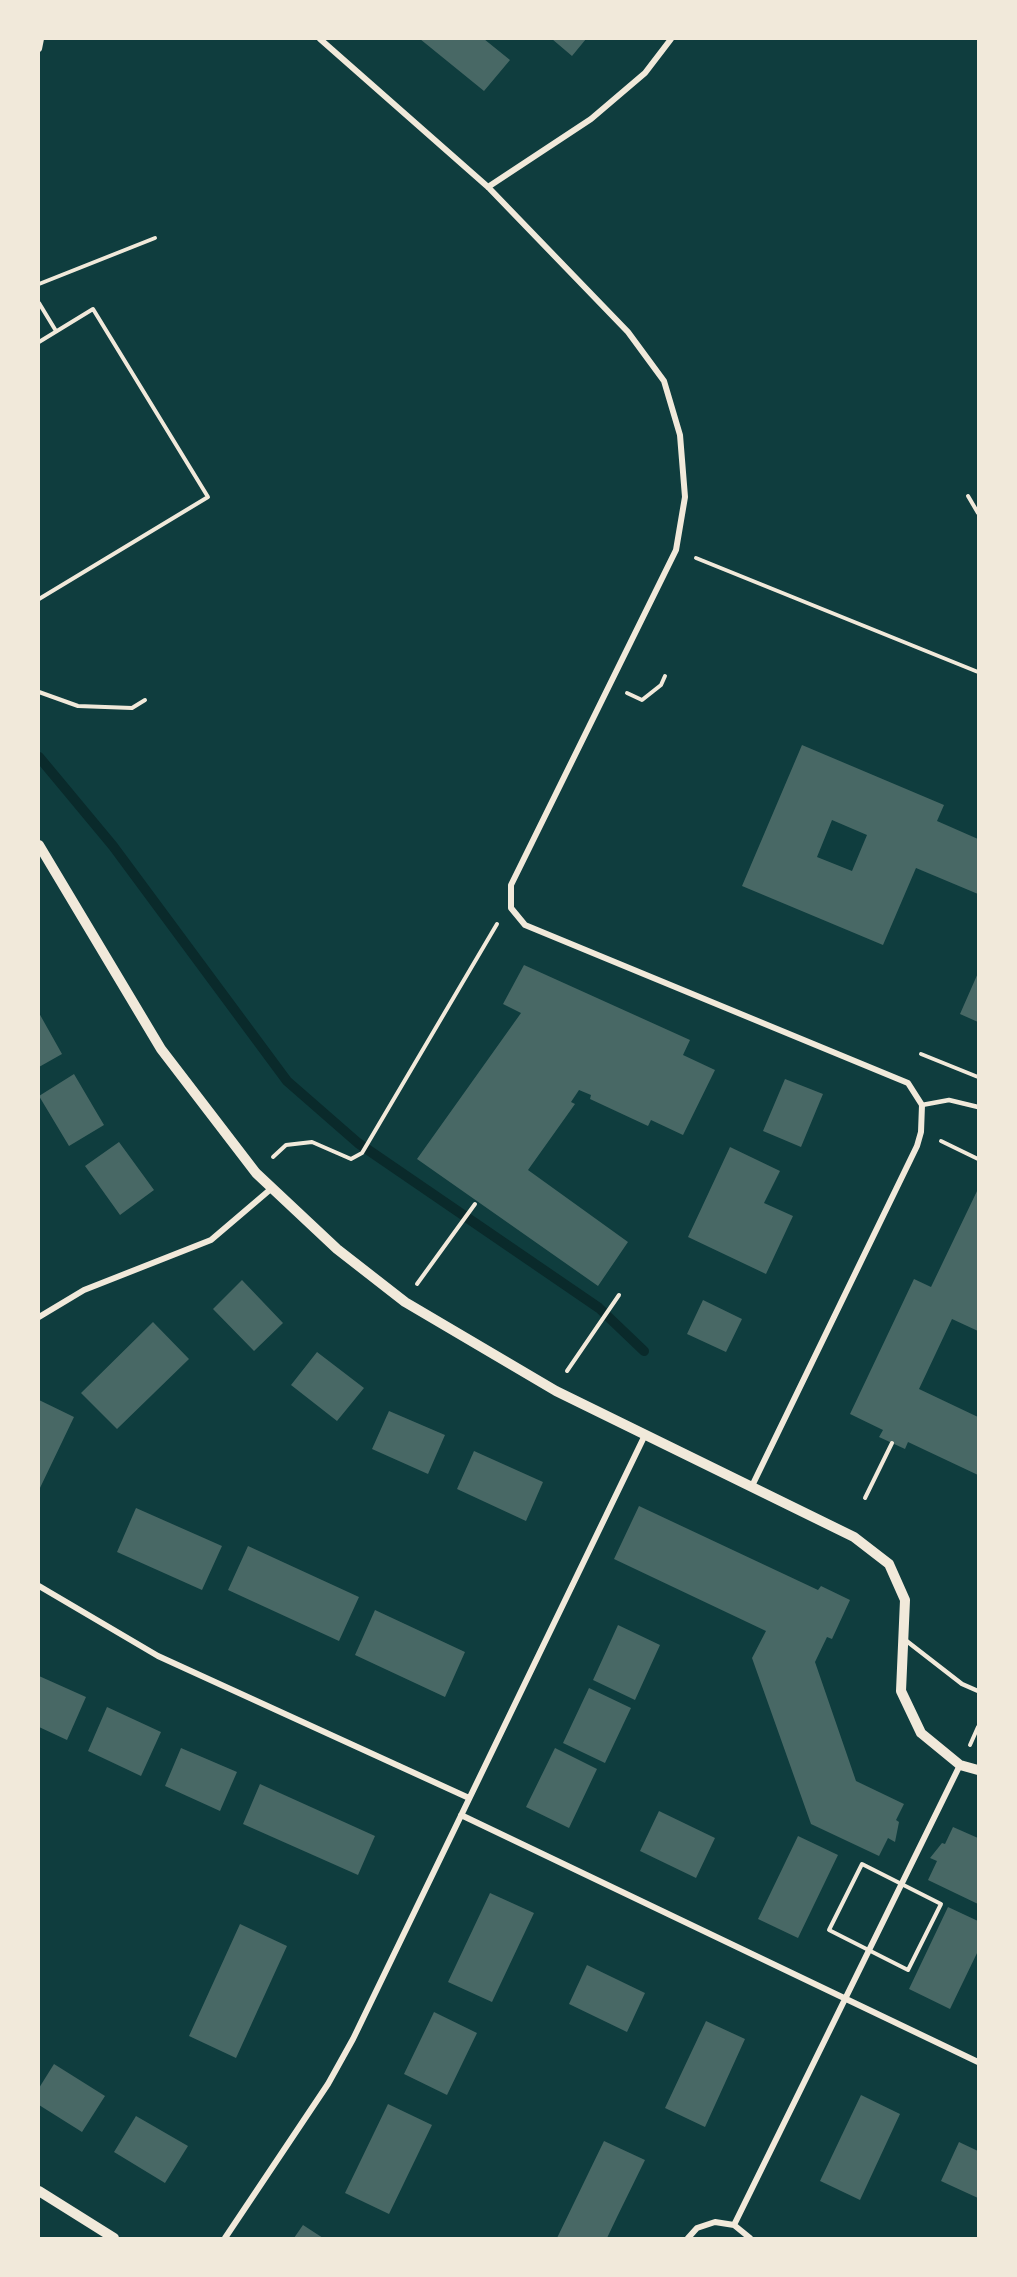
<!DOCTYPE html>
<style>
body{margin:0}
#map{position:relative;width:1017px;height:2277px;overflow:hidden;background:#0f3d3e;font-family:"Sofia Sans Condensed",sans-serif}
canvas{display:block}
.frame{position:absolute;inset:0;border:40px solid #f1e9da;pointer-events:none}
</style>
<div id="map">
<canvas width="1017" height="2277"></canvas>
<div class="frame"></div>
</div>
<script>
const ctx = document.querySelector('canvas').getContext('2d');
ctx.lineJoin = 'round';
function shape(rows) {
  const path = new Path2D();
  for (const r of rows) {
    path.moveTo(r[0], r[1]);
    for (let i = 2; i < r.length; i += 2) path.lineTo(r[i], r[i + 1]);
  }
  return path;
}
function trace(path, color, width, dash) {
  ctx.strokeStyle = color;
  ctx.lineWidth = width;
  ctx.lineCap = dash ? 'butt' : 'round';
  ctx.setLineDash(dash || []);
  ctx.stroke(path);
}
function fill(path, color) {
  ctx.fillStyle = color;
  ctx.fill(path, 'evenodd');
}
const stream = shape([
 [39,757,113,846,287,1081,358,1143,599,1308,644,1351]
]);
const building = shape([
 [420,39,484,39,510,60,484,91],
 [552,39,586,39,572,56],
 [802,745,944,805,937,821,978,839,978,894,916,868,883,945,742,886],
 [832,820,867,835,852,871,817,857],
 [524,965,690,1040,683,1055,715,1070,683,1135,651,1120,648,1126,590,1099,591,1095,579,1090,571,1102,575,1104,528,1170,628,1242,598,1286,417,1159,521,1013,503,1004],
 [978,973,978,1022,960,1014],
 [39,1013,62,1054,39,1067],
 [74,1074,104,1125,69,1146,39,1096],
 [785,1079,823,1094,801,1147,763,1131],
 [119,1142,154,1190,120,1215,85,1166],
 [730,1147,780,1171,764,1203,793,1216,766,1274,688,1237],
 [978,1189,978,1331,952,1319,919,1389,978,1417,978,1475,908,1442,905,1449,879,1437,883,1430,850,1414,914,1279,931,1287],
 [242,1280,283,1323,254,1351,213,1309],
 [703,1300,742,1319,726,1352,687,1334],
 [153,1322,189,1359,117,1429,81,1393],
 [317,1352,364,1388,337,1421,291,1385],
 [39,1400,74,1417,39,1490],
 [389,1411,445,1435,428,1474,372,1449],
 [474,1451,543,1482,526,1521,457,1489],
 [639,1506,818,1590,821,1586,850,1600,832,1639,827,1637,815,1662,856,1781,904,1804,896,1820,899,1822,895,1842,888,1838,879,1856,811,1824,752,1658,766,1631,614,1559],
 [136,1508,222,1546,202,1590,117,1552],
 [248,1546,359,1597,339,1641,228,1590],
 [375,1610,465,1652,445,1697,355,1655],
 [618,1625,660,1645,635,1700,593,1680],
 [39,1676,86,1697,67,1740,39,1727],
 [589,1688,631,1708,605,1763,563,1743],
 [107,1707,161,1732,141,1776,88,1751],
 [181,1748,237,1772,220,1811,165,1786],
 [555,1748,597,1769,569,1828,526,1807],
 [260,1784,375,1836,358,1875,243,1824],
 [659,1811,715,1838,696,1878,640,1851],
 [953,1827,978,1838,978,1904,928,1880,937,1861,930,1858,942,1843,945,1844],
 [798,1836,838,1855,798,1938,758,1919],
 [490,1893,534,1913,492,2002,448,1982],
 [948,1907,978,1921,978,1951,950,2009,909,1989],
 [240,1924,287,1946,236,2058,189,2036],
 [587,1965,645,1993,627,2032,569,2004],
 [434,2012,477,2033,447,2095,404,2074],
 [706,2021,745,2039,705,2127,665,2108],
 [54,2064,105,2096,82,2132,39,2105,39,2088],
 [861,2095,900,2114,860,2200,820,2181],
 [388,2104,432,2125,389,2214,345,2193],
 [136,2116,188,2146,165,2183,114,2152],
 [604,2141,645,2160,617,2217,607,2238,557,2238],
 [959,2142,978,2151,978,2198,941,2181],
 [303,2225,323,2238,294,2238]
]);
const path = shape([
 [39,284,155,238],
 [39,303,56,331],
 [39,342,93,309,208,497,39,599],
 [968,496,978,513],
 [696,558,978,672],
 [39,692,78,706,132,708,145,700],
 [627,693,642,700,661,685,665,676],
 [921,1054,978,1077],
 [941,1141,978,1159],
 [273,1157,286,1145,312,1142,351,1159,362,1153,497,924],
 [417,1284,475,1204],
 [567,1371,619,1295],
 [865,1498,892,1443],
 [970,1745,978,1727],
 [862,1864,941,1904,908,1970,829,1930,862,1864]
]);
const service = shape([
 [922,1105,949,1100,978,1107],
 [904,1639,962,1684,978,1691]
]);
const minor = shape([
 [320,39,488,187,628,332,664,381,680,435,685,497,676,550,511,885,511,908,525,925,908,1083,922,1105,921,1132,917,1146,751,1488],
 [39,49,41,39],
 [488,187,591,119,645,73,671,39],
 [39,1317,84,1290,211,1240,272,1188],
 [39,1586,158,1656,469,1798],
 [461,1815,978,2062],
 [734,2225,960,1765],
 [225,2238,328,2084,353,2039,645,1435],
 [688,2238,697,2228,715,2222,734,2225,750,2238]
]);
const tertiary = shape([
 [39,845,161,1049,256,1173,337,1249,405,1302,556,1391,854,1537,889,1564,905,1600,901,1691,921,1733,960,1765,978,1770],
 [39,2191,114,2238]
]);
trace(stream, '#0a2a2b', 10);
fill(building, '#486865');
trace(path, '#f1e9da', 4);
trace(service, '#f1e9da', 4.5);
trace(minor, '#f1e9da', 6);
trace(tertiary, '#f1e9da', 10);
</script>
